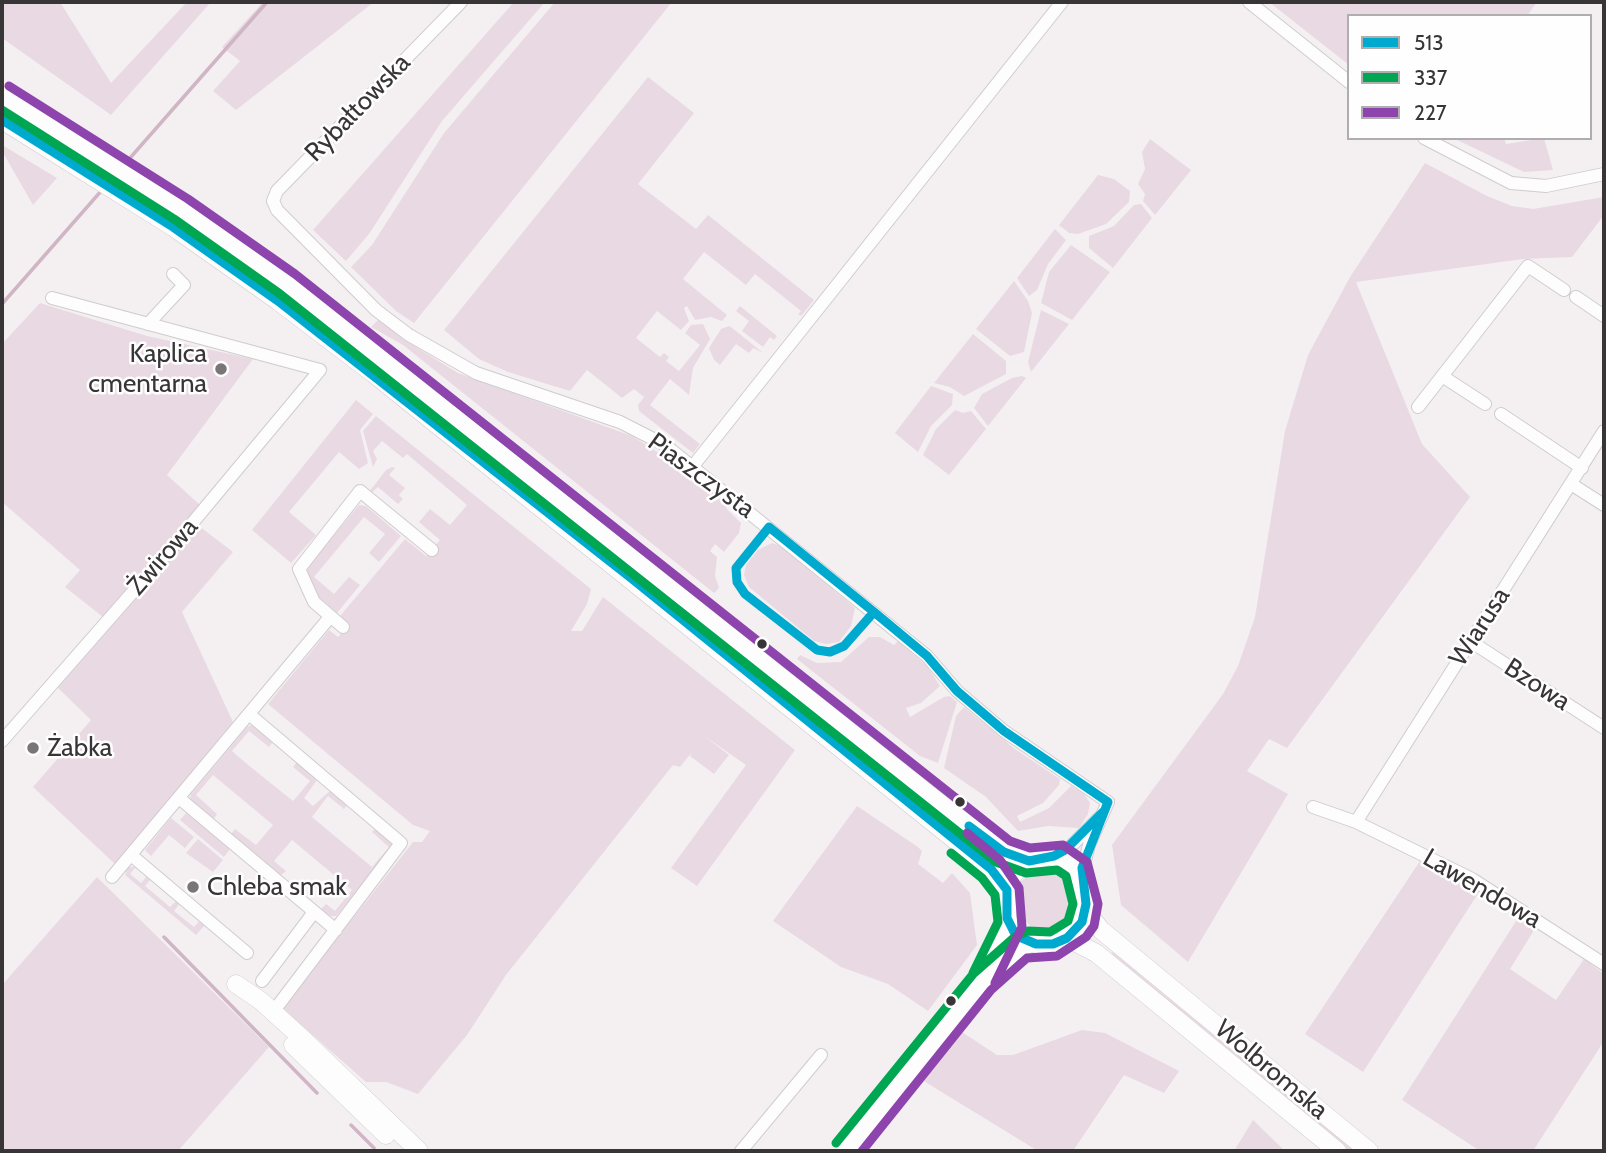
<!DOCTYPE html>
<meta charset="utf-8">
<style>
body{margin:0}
#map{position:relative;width:1606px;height:1153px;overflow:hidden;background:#f4f0f2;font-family:Cabin,sans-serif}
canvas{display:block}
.frame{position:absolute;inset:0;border:4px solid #383537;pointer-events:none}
.legend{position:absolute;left:1347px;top:14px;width:245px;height:126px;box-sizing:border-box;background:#fefefe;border:2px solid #afaeae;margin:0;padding:9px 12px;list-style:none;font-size:21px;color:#383537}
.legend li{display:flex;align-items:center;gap:14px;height:35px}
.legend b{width:35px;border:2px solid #afaeae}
</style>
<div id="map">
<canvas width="1606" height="1153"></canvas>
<div class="frame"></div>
<ul class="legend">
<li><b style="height:9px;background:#00a9ce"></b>513</li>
<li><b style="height:9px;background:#00a651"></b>337</li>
<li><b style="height:9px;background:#8e44ad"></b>227</li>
</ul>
</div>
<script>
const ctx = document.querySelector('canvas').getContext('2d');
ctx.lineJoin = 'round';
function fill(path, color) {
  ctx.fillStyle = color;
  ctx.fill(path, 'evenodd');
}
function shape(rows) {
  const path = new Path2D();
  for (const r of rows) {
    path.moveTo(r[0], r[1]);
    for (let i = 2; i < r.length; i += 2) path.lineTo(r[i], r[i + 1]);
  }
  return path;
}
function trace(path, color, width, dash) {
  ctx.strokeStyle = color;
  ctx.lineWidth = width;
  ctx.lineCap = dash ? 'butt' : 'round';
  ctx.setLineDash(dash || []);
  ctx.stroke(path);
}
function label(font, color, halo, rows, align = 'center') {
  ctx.font = font + ' Cabin,sans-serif';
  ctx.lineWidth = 5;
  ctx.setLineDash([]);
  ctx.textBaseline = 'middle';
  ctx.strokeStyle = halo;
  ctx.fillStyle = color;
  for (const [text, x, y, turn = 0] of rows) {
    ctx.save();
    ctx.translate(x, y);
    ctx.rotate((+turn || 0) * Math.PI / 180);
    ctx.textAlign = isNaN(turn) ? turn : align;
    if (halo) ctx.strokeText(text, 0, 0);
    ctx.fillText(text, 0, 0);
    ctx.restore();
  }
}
const green = shape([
 [2,2,60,2,111,83,187,2,211,2,111,115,2,38],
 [263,2,374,2,236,110,213,91,240,61,222,47],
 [514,2,545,2,442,121,369,234,346,261,313,230],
 [555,2,672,2,414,323,396,311,351,267,372,245,444,133],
 [1269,2,1537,2,1527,16,1349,16,1349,65],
 [648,77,694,113,638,184,696,229,708,215,814,300,801,316,798,314,801,311,755,274,746,285,704,252,683,279,727,315,722,321,711,317,695,320,687,306,684,308,689,321,681,330,657,311,636,338,660,357,664,353,669,357,666,361,679,371,700,345,685,333,691,325,703,324,710,339,693,368,689,395,670,379,650,405,700,444,693,453,639,411,638,405,644,397,634,389,622,398,587,370,570,391,508,372,479,359,444,330],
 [1453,138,1504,138,1506,144,1544,138,1553,170,1524,172],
 [1150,139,1191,170,1155,215,1143,201,1145,194,1138,184,1145,169,1142,152],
 [2,145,57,178,33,205,2,151],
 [1425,163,1487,196,1512,206,1533,209,1604,197,1604,215,1572,257,1523,259,1356,282,1422,444,1470,497,1287,748,1269,739,1247,771,1288,794,1188,962,1121,905,1112,845,1223,694,1238,666,1255,617,1285,431,1308,355,1350,277],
 [1098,175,1114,179,1130,191,1129,202,1106,224,1078,234,1069,233,1059,225],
 [130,185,254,268,993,854,991,858,277,290,127,189],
 [1141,204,1152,218,1113,268,1089,248,1089,236,1114,226,1134,205],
 [1055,229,1066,240,1048,264,1037,290,1029,296,1017,278],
 [1071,245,1110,272,1072,320,1041,303,1049,272],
 [1014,281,1028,301,1032,313,1024,352,1010,356,976,329],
 [40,303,147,336,253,359,167,475,200,505,103,617,65,587,80,570,2,502,2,344],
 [740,306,777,336,774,340,770,337,763,347,742,331,749,321,736,311],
 [1041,310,1069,324,1031,372,1028,362],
 [379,319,403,339,458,373,632,436,692,474,729,504,726,508,741,523,739,533,724,552,715,544,710,551,717,557,715,576,719,588,714,593,403,345,371,327],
 [729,326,731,327,763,353,753,348,749,353,736,344,720,365,714,360,709,348,721,329],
 [973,334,1006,361,1006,374,964,396,950,387,934,383],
 [1022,376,1026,378,988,426,974,408,982,394,1012,378],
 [931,386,953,394,952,405,931,426,918,452,895,433],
 [356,400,373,414,360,430,368,463,359,469,339,452,289,512,316,535,291,563,252,530],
 [955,410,963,413,971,411,986,429,949,475,923,455,936,429],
 [376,416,591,589,587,604,571,631,582,631,603,597,795,750,697,886,671,868,746,765,703,735,729,755,714,774,690,756,692,752,680,767,673,765,506,975,467,1035,418,1094,386,1082,366,1082,282,1008,413,842,422,842,430,831,413,825,268,704,329,630,338,637,349,624,340,616,405,539,426,556,440,540,419,522,430,509,450,525,467,505,407,454,403,458,382,441,373,451,377,459,373,467,363,431],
 [392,467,395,468,389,475,405,488,399,495,403,499,398,504,378,487,370,494,369,492,386,470],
 [359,505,366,506,401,536,379,562,369,553,385,534,364,517,314,577,334,594,349,577,360,585,337,613,316,594,306,569],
 [199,526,233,552,182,612,233,722,115,864,33,787,91,720,56,686],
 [772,543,781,546,855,608,851,626,839,642,826,644,814,641,749,587,744,575,746,565,758,550],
 [869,637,880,637,894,645,898,641,928,667,940,686,921,703,906,708,910,717,944,697,950,696,957,702,938,763,920,756,797,659,800,655,817,663,841,662],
 [964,707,1015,749,1060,779,1059,785,1043,803,1017,816,1020,822,1049,808,1071,786,1084,794,1090,803,1088,814,1079,828,1048,826,1018,831,986,797,944,768,956,716],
 [252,725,273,742,269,747,249,731,232,751,247,764,293,801,310,781,293,767,297,762,317,780,304,798,313,806,331,790,348,804,344,809,328,796,312,817,372,867,389,847,372,832,376,828,392,842,392,847,336,916,330,916,321,909,326,904,335,911,352,890,292,840,274,861,286,871,281,875,231,834,235,829,256,845,273,825,213,775,196,795,217,814,214,819,190,799,191,794,247,727],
 [857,806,918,847,922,851,918,864,943,883,952,873,970,893,977,945,928,1011,888,984,841,967,773,921],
 [186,813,230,849,224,857,180,820],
 [171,818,194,837,185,848,169,835,151,856,145,850],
 [198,839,223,860,213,872,186,853],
 [1420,861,1479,892,1363,1072,1305,1034],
 [128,867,136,867,130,874,141,883,147,876,151,879,145,886,170,907,176,901,180,903,174,911,194,927,200,920,205,925,196,935,125,875],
 [1048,869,1060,873,1071,886,1073,918,1063,928,1049,932,1031,927,1026,921,1021,910,1020,882,1033,872],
 [97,877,269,1047,178,1151,2,1151,2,985],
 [1518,918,1536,927,1510,969,1556,1000,1584,959,1604,974,1604,1041,1533,1151,1480,1151,1402,1100],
 [1113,952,1355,1151,1349,1151,1110,955],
 [1082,1030,1105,1033,1179,1071,1164,1093,1124,1075,1073,1151,1038,1151,922,1080,962,1032,997,1055,1013,1055],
 [1253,1120,1285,1151,1234,1151]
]);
const stream = shape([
 [123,166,267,2],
 [2,304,102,190],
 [164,937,317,1093],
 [351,1125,374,1148]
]);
const street = shape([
 [461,2,277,191,273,201,277,210,376,310,409,335,476,373,620,422,665,445,927,656,957,691,1004,731,1108,802,1089,845,1081,876],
 [1249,2,1349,82],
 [1424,138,1511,183,1546,186,1604,174],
 [1576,297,1604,316],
 [148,324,184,285,173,274],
 [1442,376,1485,404],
 [1418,407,1528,266,1564,290],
 [1501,414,1582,468],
 [693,466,1062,2],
 [1571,484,1604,505],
 [343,627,314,602,299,569,360,491,432,550],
 [1470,641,1604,728],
 [249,714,401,843,273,1012],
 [2,741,174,545,320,370,52,298],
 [179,798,336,930],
 [1313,807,1356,822,1472,879,1604,964],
 [1356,822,1604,431],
 [131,855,247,953],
 [1054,856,1071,846,1100,817],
 [112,877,330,617],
 [262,981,314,912],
 [741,1151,821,1055]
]);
const secondary = shape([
 [2,96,181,209,287,284,951,812,1004,852,1029,861],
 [2,120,173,227,278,301,374,374,991,869,1007,890],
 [1048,856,1066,859,1077,869,1086,904,1082,922,1076,930,1061,942,1044,945,1030,943,1014,932,1007,918,1007,890,1013,875,1022,865,1048,856],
 [1086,911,1101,930,1369,1151],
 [1067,938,1096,953,1337,1151],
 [985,976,1010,924],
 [236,984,261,1001,305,1041,419,1151],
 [293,1045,386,1135],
 [846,1151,982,982,1014,952,1030,943]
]);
const bus1 = shape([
 [2,120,173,227,278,301,631,578,991,869,1007,890,1007,918,1014,932,1022,938,1036,944,1053,944,1067,938,1082,922,1086,904,1082,868,1108,802],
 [769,527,874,612,844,646,830,652,817,650,745,594,737,582,736,568,769,527],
 [874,612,927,656,957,691,1004,731,1108,802],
 [969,826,1004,852,1029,861,1054,856,1065,850,1103,812]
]);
const bus2 = shape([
 [2,110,174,219,280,294,996,862,1026,873,1057,870,1066,876,1073,904,1068,921,1050,932,1028,931,1015,937,974,973,836,1143],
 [951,853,982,878,995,895,998,922,973,973]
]);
const bus3 = shape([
 [9,86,188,199,295,274,1010,841,1030,848,1063,845,1087,862,1098,904,1094,926,1086,937,1057,956,1027,958,991,990,862,1151],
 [967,833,1000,860,1019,888,1022,927,995,983]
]);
const markers = [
 [221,369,7,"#7a7678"],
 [762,644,6,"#383537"],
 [33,748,7,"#7a7678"],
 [960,802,6,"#383537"],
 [193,887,7,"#7a7678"],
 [951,1001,6,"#383537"]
];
const streetNames = [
 ["Rybałtowska",358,108,-46],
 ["Piaszczysta",701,476,36],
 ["Żwirowa",163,557,-49],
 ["Wiarusa",1480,627,-57],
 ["Bzowa",1537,685,33],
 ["Lawendowa",1482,889,30],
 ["Wolbromska",1271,1070,40]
];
const poiNames = [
 ["Kaplica",207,354,"right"],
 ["cmentarna",207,384,"right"],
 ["Żabka",47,748],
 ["Chleba smak",207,887]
];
fill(green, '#e9d9e3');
trace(stream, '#d0b6c5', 3.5);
trace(street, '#cfccce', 14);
trace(secondary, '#cfccce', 19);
trace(street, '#fdfdfd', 12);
trace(secondary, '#fdfdfd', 18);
trace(bus1, '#00a9ce', 9);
trace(bus2, '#00a651', 9);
trace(bus3, '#8e44ad', 9);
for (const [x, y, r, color] of markers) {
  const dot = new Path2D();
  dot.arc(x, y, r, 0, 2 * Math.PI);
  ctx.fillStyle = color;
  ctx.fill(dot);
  trace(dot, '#fefefe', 2.5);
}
label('26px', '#383537', '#fefefe', streetNames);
label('26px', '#383537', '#fefefe', poiNames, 'left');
</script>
